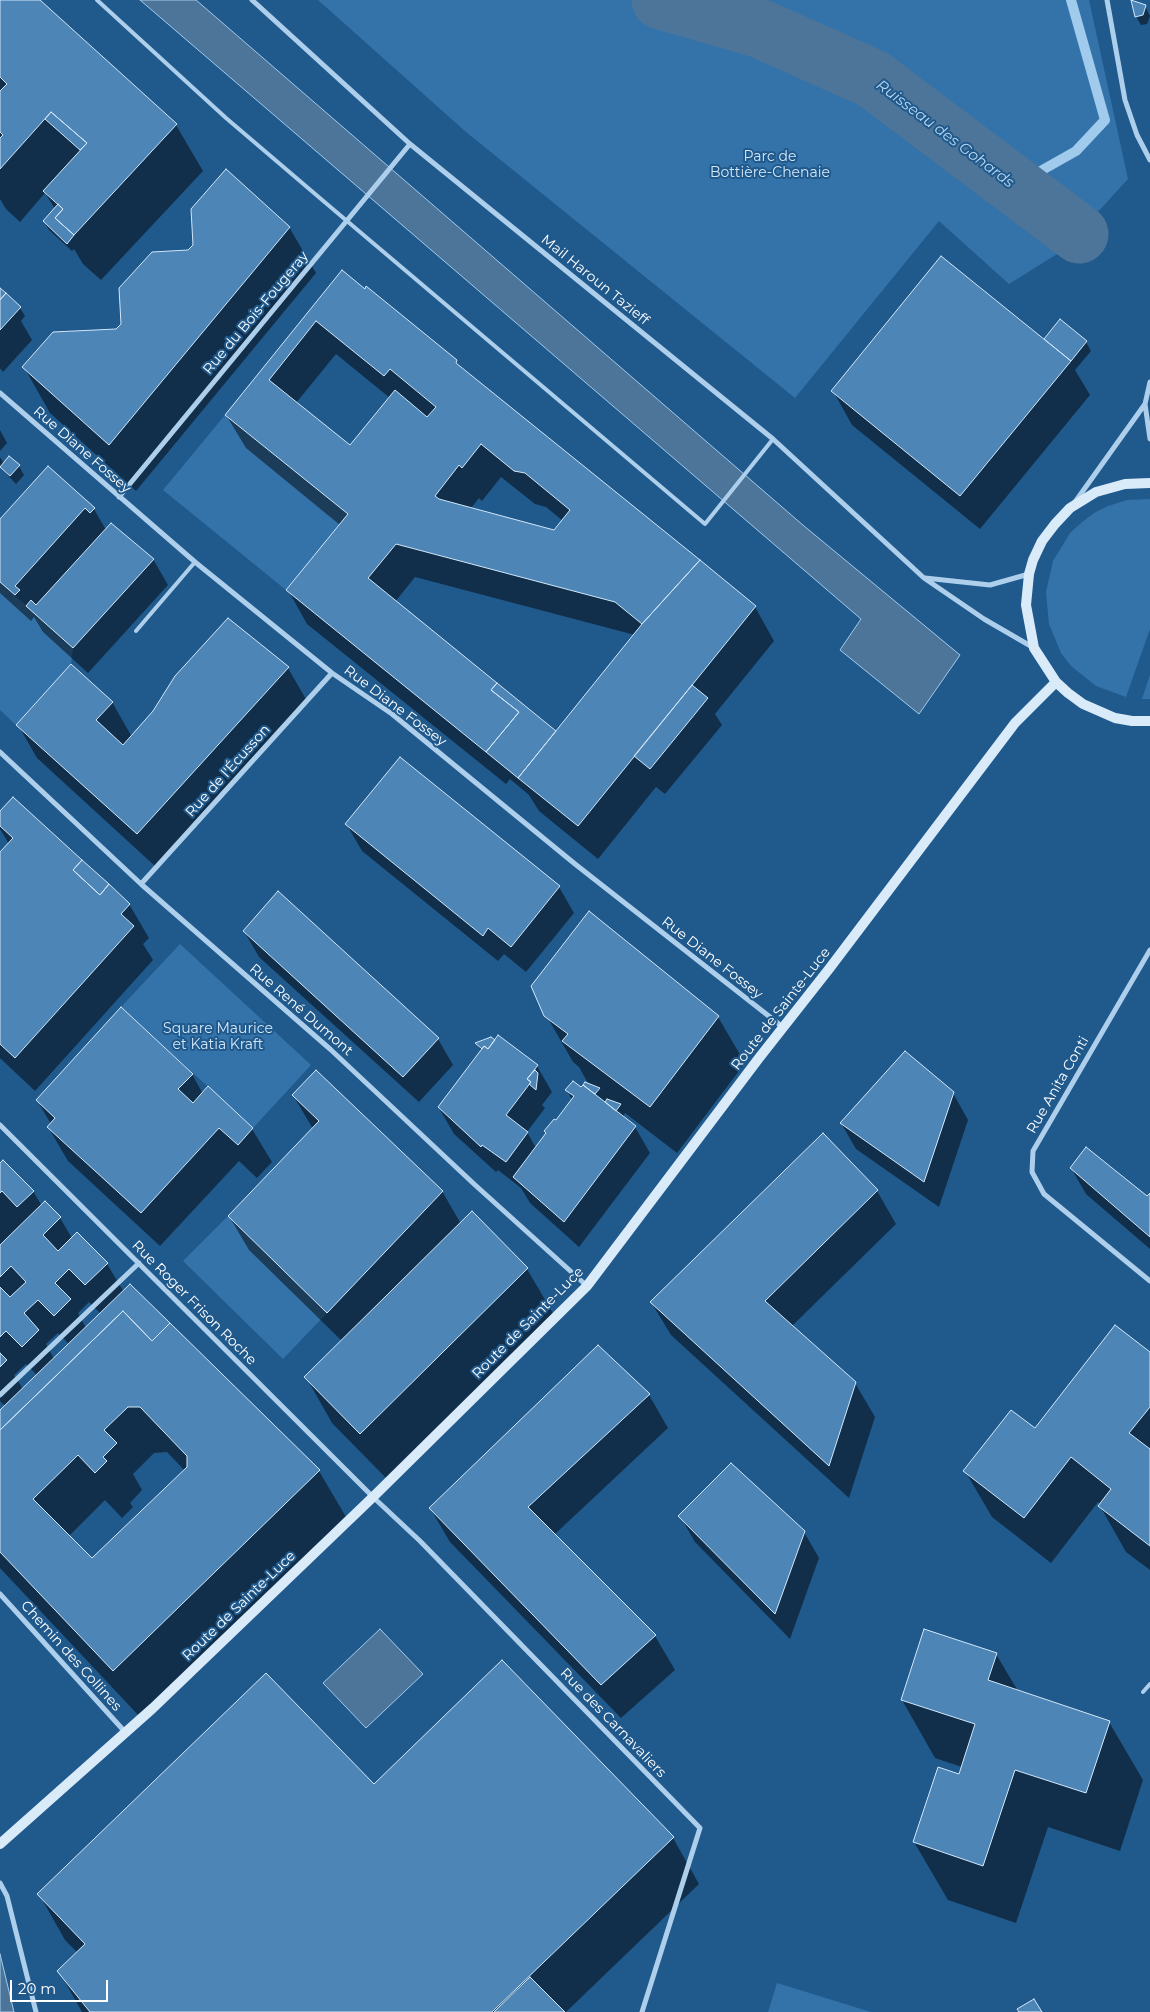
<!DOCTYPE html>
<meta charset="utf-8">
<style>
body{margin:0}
#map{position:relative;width:1150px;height:2012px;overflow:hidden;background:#20598c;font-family:Montserrat,sans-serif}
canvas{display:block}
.scale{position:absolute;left:10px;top:1980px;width:98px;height:22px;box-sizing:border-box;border:2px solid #fff;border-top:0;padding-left:6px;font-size:15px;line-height:18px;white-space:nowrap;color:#fff;-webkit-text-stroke:4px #20598c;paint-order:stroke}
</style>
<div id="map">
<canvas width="1150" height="2012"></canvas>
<div class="scale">20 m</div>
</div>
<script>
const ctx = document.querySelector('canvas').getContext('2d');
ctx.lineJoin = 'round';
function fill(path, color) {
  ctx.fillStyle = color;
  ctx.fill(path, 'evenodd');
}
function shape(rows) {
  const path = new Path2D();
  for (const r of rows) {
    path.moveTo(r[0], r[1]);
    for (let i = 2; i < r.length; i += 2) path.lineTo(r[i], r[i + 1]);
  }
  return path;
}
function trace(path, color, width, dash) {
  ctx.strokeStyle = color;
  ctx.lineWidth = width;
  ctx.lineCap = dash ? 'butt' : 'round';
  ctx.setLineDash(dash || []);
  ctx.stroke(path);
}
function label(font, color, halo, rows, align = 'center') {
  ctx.font = font + ' Montserrat,sans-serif';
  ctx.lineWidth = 4;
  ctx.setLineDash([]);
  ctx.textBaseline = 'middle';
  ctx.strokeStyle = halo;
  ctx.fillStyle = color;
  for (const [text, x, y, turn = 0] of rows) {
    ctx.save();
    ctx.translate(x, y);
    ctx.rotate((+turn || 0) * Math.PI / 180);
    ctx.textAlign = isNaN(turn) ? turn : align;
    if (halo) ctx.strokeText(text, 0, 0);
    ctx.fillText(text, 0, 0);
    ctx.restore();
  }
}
const green = shape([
 [318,0,1089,0,1128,179,1062,251,1009,284,939,221,795,398,466,132],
 [225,415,348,514,286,590,163,490],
 [1150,499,1150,629,1126,697,1096,686,1071,666,1061,653,1049,624,1046,592,1053,561,1070,533,1081,523,1094,513,1108,506,1127,500],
 [0,582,73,648,71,664,16,725,0,710],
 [1150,675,1150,699,1142,699],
 [180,944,311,1065,253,1128,121,1007],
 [228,1216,327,1313,283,1359,183,1261],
 [777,1983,871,2012,768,2012]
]);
const water = shape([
 [140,0,196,0,804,526,960,655,919,714,840,650,861,619,140,0],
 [380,1629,423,1674,366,1728,323,1683,380,1629],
 [0,1954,14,2012,0,2012,0,1954]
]);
const shadow = shape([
 [0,0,38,0,176,125,203,171,101,280,83,264,74,249,72,251,49,230,44,221,55,209,45,193,20,222,6,209,0,199],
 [1145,6,1150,16,1147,24,1141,25,1136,16],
 [289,227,316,273,136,491,50,413,24,367,117,330,189,251],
 [342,272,456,361,461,369,755,607,774,641,715,714,722,725,665,794,656,787,598,859,539,811,529,795,510,779,506,784,307,624,288,590,340,525,246,448,226,415],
 [336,354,390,398,350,447,296,403],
 [501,477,535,504,546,507,563,521,555,531,471,508,479,498,482,501],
 [415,577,635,635,556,732,395,602],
 [0,289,20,308,25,316,21,321,32,340,3,372,0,368],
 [1045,339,1086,342,1091,351,1075,370,1090,395,980,529,852,425,833,391,1048,343],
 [0,430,7,443,0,451],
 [0,457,4,464,10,457,19,466,24,475,16,484,0,467],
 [48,468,94,509,106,530,153,559,168,585,88,673,43,632,34,617,31,621,0,593,0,520],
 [288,668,307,701,156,867,37,758,18,725,112,702,132,737,154,712],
 [0,813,129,904,149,938,143,944,153,960,35,1091,0,1058,0,854,9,844,0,829],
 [347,825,559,887,574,913,526,972,504,954,498,961,362,851],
 [589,912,718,1017,745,1063,677,1153,625,1113,623,1117,635,1127,650,1153,579,1247,530,1203,521,1188,498,1170,496,1172,454,1134,439,1108,481,1051,477,1044,537,1066,552,1092,542,1105,545,1108,527,1132,536,1148,572,1100,567,1090,581,1089,585,1083,589,1085,579,1067,573,1062,546,1015],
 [244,931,438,1039,453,1065,419,1102,259,957],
 [192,1074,203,1094,252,1129,272,1162,257,1178,239,1161,160,1246,68,1161,48,1127,51,1124,37,1100],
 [953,1093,968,1120,939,1207,856,1149,841,1123],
 [293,1095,442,1191,461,1224,472,1213,527,1269,554,1315,387,1479,332,1423,306,1377,342,1341,249,1250,229,1216,313,1129],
 [0,1164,33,1191,42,1206,60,1218,72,1238,107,1264,124,1292,130,1286,319,1471,346,1517,140,1717,0,1568,0,1411,5,1406,0,1401],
 [89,1302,101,1314,86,1328,78,1313],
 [58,1333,69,1344,54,1359,46,1344],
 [26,1364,37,1375,23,1389,14,1375],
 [167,1452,185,1471,92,1560,69,1536,105,1500,122,1518,133,1507,130,1503,142,1490,133,1474,154,1453],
 [1071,1168,1148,1198,1150,1195,1150,1249,1086,1194],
 [877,1191,896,1224,792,1326,855,1383,875,1417,849,1498,671,1335,651,1302],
 [1150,1354,1150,1570,1126,1552,1100,1506,1101,1505,1098,1502,1051,1563,992,1517,965,1471,1035,1430],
 [649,1395,668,1428,554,1535,655,1636,675,1670,621,1718,450,1542,430,1508],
 [680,1516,804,1532,819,1558,790,1639,695,1542],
 [996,1654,1018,1691,1109,1722,1143,1780,1120,1851,1048,1827,1016,1923,948,1900,914,1842,959,1775,962,1767,935,1758,902,1700],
 [374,1786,673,1838,699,1884,566,2012,82,2012,59,1971,78,1953,65,1940,39,1894]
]);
const stream = shape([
 [1014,186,1076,151,1105,120,1071,0]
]);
const river = shape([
 [661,0,761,29,873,79,1079,234]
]);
const building = shape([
 [0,0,40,0,177,124,74,235,55,218,63,209,43,191,87,143,51,112,0,169,0,138,3,135,0,132,0,91,7,84,0,77,0,0],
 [1131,0,1146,5,1143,15,1135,17,1131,0],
 [51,112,87,143,80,150,45,119,51,112],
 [226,169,290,227,109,445,22,367,53,332,116,329,121,324,119,288,152,252,188,250,193,245,191,209,226,169],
 [58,204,63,209,55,218,74,235,67,244,43,221,58,204],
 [941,256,1071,361,960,496,831,391,941,256],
 [342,270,365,289,366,286,457,360,456,363,700,560,642,624,615,602,396,544,368,578,497,683,491,690,519,712,486,752,286,590,348,514,225,415,342,270],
 [316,321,384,376,390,369,436,407,427,417,395,390,350,445,269,380,316,321],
 [481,444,514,471,525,473,570,510,554,530,439,499,435,496,459,465,462,468,481,444],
 [0,288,6,293,0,300,0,288],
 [6,293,21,307,0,330,0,300,6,293],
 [1060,319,1087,341,1071,361,1044,339,1060,319],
 [9,456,20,465,10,476,0,467,9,456],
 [48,466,95,508,90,513,85,508,15,586,20,590,15,595,0,582,0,519,48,466],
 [111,523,154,559,73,648,26,606,31,600,36,605,111,523],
 [700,560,756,606,578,826,518,778,642,624,700,560],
 [228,618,289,667,137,834,16,725,71,664,113,702,96,720,123,745,153,711,175,676,228,618],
 [497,683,556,731,518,778,486,752,519,712,491,690,497,683],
 [692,685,708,698,650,769,634,756,692,685],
 [400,757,560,886,511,947,488,928,483,936,345,824,400,757],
 [13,797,82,860,73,870,100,895,109,884,130,904,121,914,134,926,15,1058,0,1044,0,852,13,838,0,826,0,811,13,797],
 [82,860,109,884,100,895,73,870,82,860],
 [278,891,439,1038,403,1077,243,931,278,891],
 [589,911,719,1016,650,1107,562,1041,568,1034,544,1016,531,986,589,911],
 [121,1007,193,1074,178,1089,193,1103,208,1086,253,1128,238,1145,219,1128,141,1213,47,1127,55,1118,36,1100,121,1007],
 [498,1035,538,1065,527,1079,531,1082,506,1115,528,1132,506,1162,482,1145,481,1147,438,1107,484,1046,488,1049,498,1035],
 [491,1037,495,1040,488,1049,484,1046,482,1049,475,1043,491,1037],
 [905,1051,954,1092,924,1182,840,1123,905,1051],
 [316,1070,443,1191,327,1313,228,1216,319,1121,292,1095,316,1070],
 [535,1070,538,1073,536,1090,529,1084,531,1082,527,1079,535,1070],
 [573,1081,581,1087,583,1085,636,1126,564,1222,513,1177,546,1133,544,1131,554,1119,556,1120,574,1096,565,1090,573,1081],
 [585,1082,600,1088,595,1094,583,1085,585,1082],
 [607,1099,621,1104,616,1111,605,1102,607,1099],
 [823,1133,878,1190,765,1301,856,1382,829,1466,650,1302,823,1133],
 [1086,1147,1147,1196,1150,1193,1150,1237,1070,1168,1086,1147],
 [3,1160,34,1191,17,1207,2,1191,0,1193,0,1163,3,1160],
 [45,1201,61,1217,43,1235,58,1251,77,1232,108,1263,85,1285,69,1269,55,1283,71,1299,54,1316,38,1300,24,1313,39,1330,22,1347,6,1331,0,1337,0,1287,10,1297,26,1282,11,1266,0,1277,0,1245,45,1201],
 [472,1211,528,1268,360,1434,304,1377,472,1211],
 [130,1284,170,1323,152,1341,123,1311,0,1430,0,1410,130,1284],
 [123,1311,152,1341,170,1323,320,1470,113,1671,0,1552,0,1430,123,1311],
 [128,1407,140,1407,187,1456,187,1467,92,1558,33,1499,78,1455,95,1473,107,1461,103,1457,117,1443,104,1430,128,1407],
 [1115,1325,1150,1352,1150,1407,1129,1433,1150,1449,1150,1546,1098,1506,1111,1489,1071,1457,1024,1518,963,1471,1011,1410,1035,1428,1115,1325],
 [598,1345,650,1394,528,1507,656,1635,601,1685,429,1508,598,1345],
 [0,1353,7,1360,0,1367,0,1353],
 [731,1463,805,1531,775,1614,678,1516,731,1463],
 [924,1629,997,1653,988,1680,1110,1721,1086,1793,1015,1770,983,1866,913,1842,938,1767,959,1774,975,1724,901,1700,924,1629],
 [502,1660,674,1837,492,2012,90,2012,57,1971,85,1944,37,1894,266,1673,374,1784,502,1660],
 [530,1977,565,2012,494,2012,530,1977],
 [1034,1999,1042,2012,1019,2012,1017,2009,1034,1999]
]);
const lane = shape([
 [97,0,226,118,321,199,705,524,773,439],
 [136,631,195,562],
 [1143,1692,1150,1684]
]);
const street = shape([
 [252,0,410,144,773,439,924,578,984,619,1034,648],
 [1107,0,1125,100,1137,135,1150,160],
 [1150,382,1145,404,1150,439],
 [0,393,195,562,332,673,392,714,575,864,784,1028],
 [119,497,410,144],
 [1075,502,1145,404],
 [925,578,990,585,1029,574],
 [0,752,141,884,330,1049,474,1184,587,1286],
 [141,884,332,673],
 [1150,950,1033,1151,1032,1172,1044,1194,1150,1281],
 [0,1125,373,1497,420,1541,700,1828,642,2012],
 [0,1395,139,1263],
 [0,1594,126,1733],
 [0,1883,7,1896,36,2012]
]);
const secondary = shape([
 [1150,483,1125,484,1096,492,1070,508,1055,524,1042,541,1033,560,1029,574,1026,605,1034,648,1056,682,1068,693,1083,704,1115,718,1132,721,1150,721],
 [0,1844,153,1708,373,1497,587,1286,759,1058,829,969,1015,723,1056,682]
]);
const parkNames = [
 ["Parc de",770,157],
 ["Bottière-Chenaie",770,173],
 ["Square Maurice",218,1029],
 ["et Katia Kraft",218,1045]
];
const streetNames = [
 ["Mail Haroun Tazieff",595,280,39],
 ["Rue du Bois-Fougeray",256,313,-50],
 ["Rue Diane Fossey",82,450,41],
 ["Rue Diane Fossey",395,706,37],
 ["Rue de l'Écusson",228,771,-48],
 ["Rue Diane Fossey",712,958,38],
 ["Route de Sainte-Luce",781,1009,-52],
 ["Rue René Dumont",301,1010,41],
 ["Rue Anita Conti",1058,1085,-60],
 ["Rue Roger Frison Roche",194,1303,45],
 ["Route de Sainte-Luce",528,1323,-45],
 ["Route de Sainte-Luce",239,1606,-44],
 ["Chemin des Collines",71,1656,48],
 ["Rue des Carnavaliers",613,1723,46]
];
const waterNames = [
 ["Ruisseau des Gohards",945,134,37]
];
fill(green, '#3473aa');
fill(water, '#4d7599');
trace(water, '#a1cbed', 1);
fill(shadow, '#0007');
trace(stream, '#a1cbed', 10);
trace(river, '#4d7599', 59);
fill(building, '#4d85b6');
trace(building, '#d2e7f9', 1);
trace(lane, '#adcfec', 4);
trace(street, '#adcfec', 5);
trace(secondary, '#d9eaf9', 10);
label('14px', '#d2e7f9', '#20598c', parkNames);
label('14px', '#fff', '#20598c', streetNames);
label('italic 15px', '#b9d9f3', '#20598c', waterNames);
</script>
